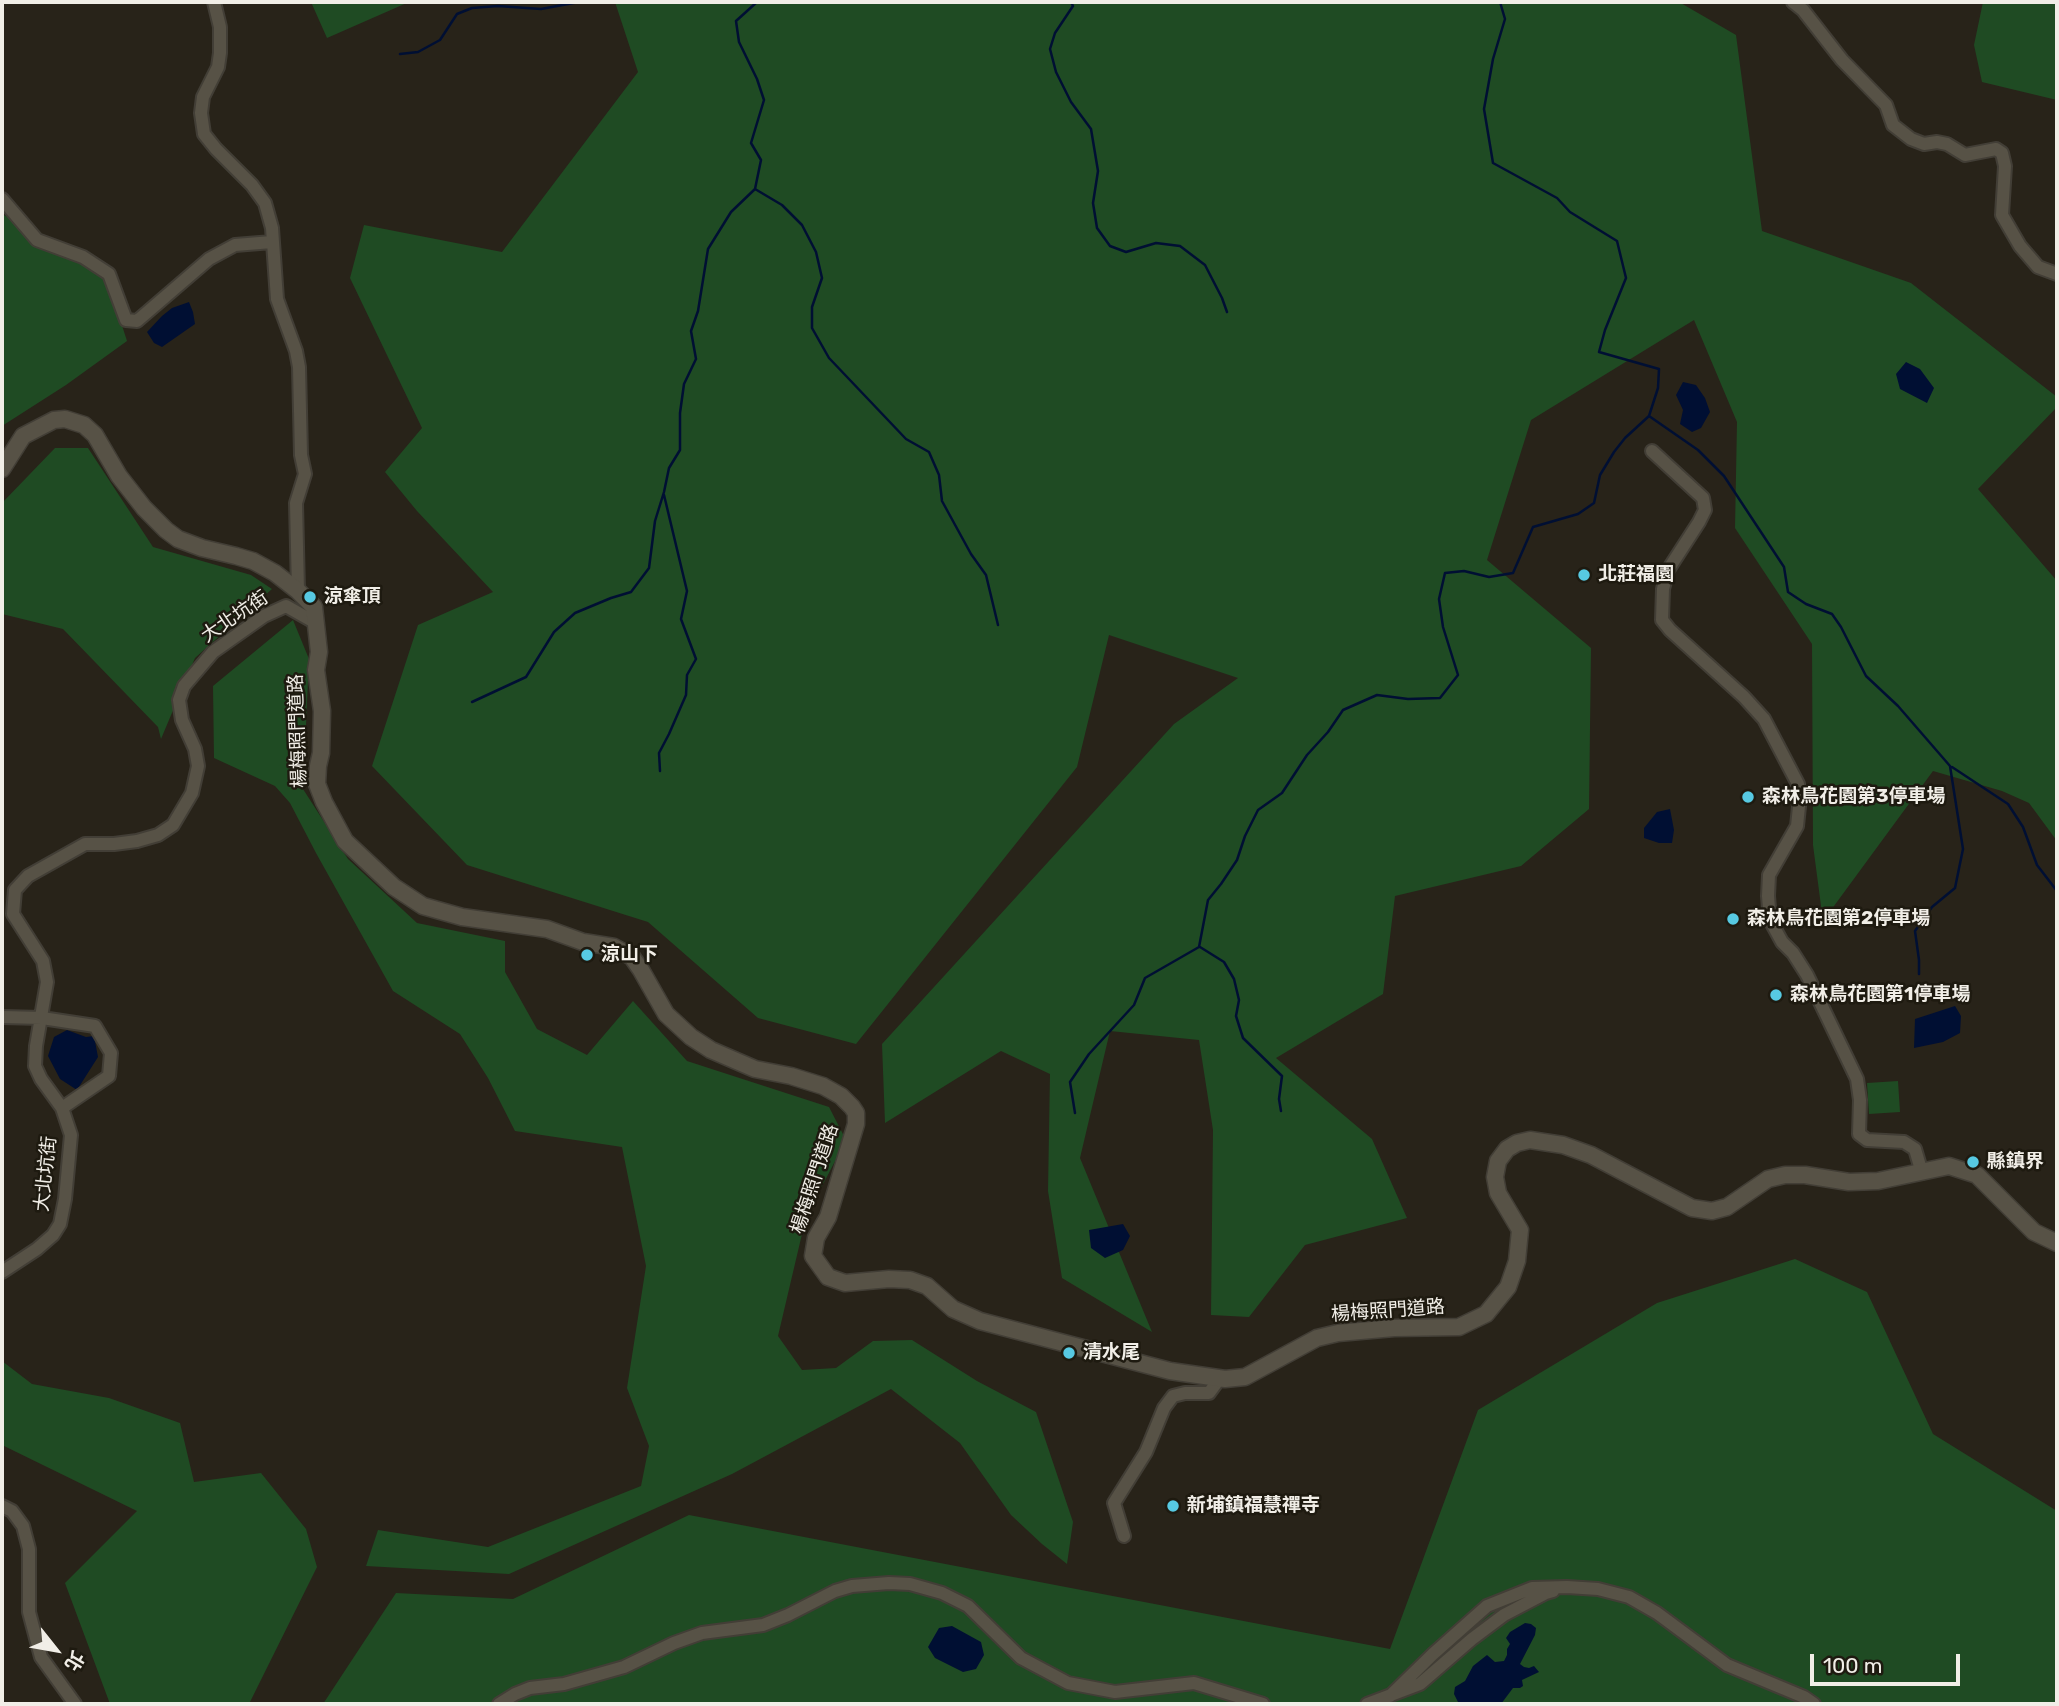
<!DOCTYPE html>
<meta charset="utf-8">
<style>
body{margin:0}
#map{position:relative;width:2059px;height:1706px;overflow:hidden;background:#282319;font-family:Rubik,"Noto Sans TC",sans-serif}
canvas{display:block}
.frame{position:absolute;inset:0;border:4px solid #f1eee7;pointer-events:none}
.north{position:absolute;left:21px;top:1615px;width:70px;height:70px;-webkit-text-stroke:5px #1e1a10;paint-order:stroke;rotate:121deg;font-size:19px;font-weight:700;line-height:28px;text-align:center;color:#f1eee7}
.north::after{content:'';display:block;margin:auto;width:24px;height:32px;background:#f1eee7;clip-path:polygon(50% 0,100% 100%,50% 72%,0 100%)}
.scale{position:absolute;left:1810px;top:1654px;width:150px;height:32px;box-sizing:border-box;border:4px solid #f1eee7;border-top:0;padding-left:9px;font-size:21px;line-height:24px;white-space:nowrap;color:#f1eee7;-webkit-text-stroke:5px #1e1a10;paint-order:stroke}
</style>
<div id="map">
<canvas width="2059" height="1706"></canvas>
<div class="frame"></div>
<div class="north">北</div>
<div class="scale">100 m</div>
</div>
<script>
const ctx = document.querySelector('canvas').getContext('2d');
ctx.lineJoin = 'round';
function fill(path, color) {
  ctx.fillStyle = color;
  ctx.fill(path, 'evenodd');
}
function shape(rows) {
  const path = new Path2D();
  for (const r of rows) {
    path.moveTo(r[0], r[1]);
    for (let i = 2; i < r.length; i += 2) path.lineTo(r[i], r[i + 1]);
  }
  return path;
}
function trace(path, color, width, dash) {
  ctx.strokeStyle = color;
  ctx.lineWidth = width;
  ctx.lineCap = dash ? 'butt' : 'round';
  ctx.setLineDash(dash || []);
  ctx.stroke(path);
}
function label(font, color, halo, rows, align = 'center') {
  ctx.font = font + ' Rubik,"Noto Sans TC",sans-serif';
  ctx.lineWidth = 5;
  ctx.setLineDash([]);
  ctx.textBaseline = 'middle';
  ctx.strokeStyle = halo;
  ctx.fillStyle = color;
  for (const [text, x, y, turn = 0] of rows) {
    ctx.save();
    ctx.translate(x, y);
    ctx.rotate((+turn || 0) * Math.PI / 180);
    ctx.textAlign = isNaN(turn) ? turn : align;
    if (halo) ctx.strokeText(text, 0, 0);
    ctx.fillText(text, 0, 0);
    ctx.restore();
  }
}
const green = shape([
 [311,2,409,2,327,38],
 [615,2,1679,2,1736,35,1762,231,1911,283,2057,397,2057,407,1978,489,2057,581,2057,841,2029,803,2002,791,1933,771,1823,921,1813,845,1812,644,1735,528,1737,422,1694,320,1531,420,1487,560,1591,648,1589,809,1521,866,1395,896,1383,994,1276,1058,1372,1139,1407,1218,1305,1245,1249,1317,1211,1315,1213,1130,1199,1040,1110,1031,1080,1158,1152,1332,1062,1278,1048,1191,1050,1074,1001,1051,885,1123,882,1044,1174,724,1238,678,1109,635,1077,767,856,1044,758,1018,648,922,467,865,372,766,418,625,493,592,417,511,385,472,422,428,350,278,364,225,502,252,638,72],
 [1983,2,2057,2,2057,100,1982,82,1974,45],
 [2,214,105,272,127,341,66,385,2,426],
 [55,448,88,448,153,547,251,575,272,589,195,658,161,739,158,727,63,629,2,614,2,503],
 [293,620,309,659,303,789,348,859,417,923,505,941,505,972,537,1029,587,1055,633,1001,687,1061,829,1107,846,1140,806,1217,778,1336,802,1370,836,1368,873,1341,912,1340,977,1381,1036,1412,1073,1522,1067,1564,1042,1544,1011,1515,960,1443,891,1389,732,1474,509,1574,366,1566,378,1530,488,1547,641,1486,649,1446,627,1388,646,1266,622,1147,515,1131,488,1078,460,1034,393,991,316,853,290,803,275,786,214,758,213,686],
 [1898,1081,1900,1112,1869,1114,1867,1083],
 [1795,1259,1867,1292,1933,1434,2057,1511,2057,1704,323,1704,396,1593,513,1599,689,1515,1390,1649,1478,1410,1657,1303],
 [2,1361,32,1384,109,1398,180,1423,194,1482,261,1473,306,1529,317,1567,249,1704,110,1704,65,1583,137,1511,2,1445]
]);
const water = shape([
 [189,302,193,312,195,324,162,347,154,343,147,332,162,316,172,308],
 [1906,362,1920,369,1934,388,1927,403,1900,389,1896,374],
 [1683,382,1696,385,1705,398,1710,412,1701,428,1692,432,1680,424,1683,410,1676,395],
 [1670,809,1674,830,1672,843,1659,843,1644,838,1644,828,1657,812],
 [1955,1006,1961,1016,1960,1033,1943,1042,1914,1048,1915,1019],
 [67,1030,86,1037,94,1036,98,1057,77,1090,60,1079,48,1056,54,1037],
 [1123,1224,1130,1236,1123,1250,1105,1258,1091,1248,1089,1230],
 [1525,1623,1531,1624,1536,1628,1535,1635,1520,1664,1524,1667,1529,1668,1534,1666,1539,1672,1522,1680,1523,1686,1520,1688,1513,1688,1501,1704,1459,1704,1454,1694,1455,1687,1465,1681,1473,1666,1487,1655,1495,1662,1504,1661,1507,1655,1507,1649,1510,1644,1506,1638,1510,1632],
 [952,1626,981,1642,984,1655,976,1669,963,1672,935,1658,928,1647,939,1628]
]);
const stream = shape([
 [1071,2,1073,6,1055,33,1050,49,1056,72,1071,102,1091,129,1098,171,1093,203,1097,228,1110,246,1126,252,1156,243,1180,246,1205,265,1222,298,1227,312],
 [1500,2,1505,19,1493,59,1484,109,1493,163,1557,198,1570,212,1617,241,1626,278,1605,330,1599,352,1659,369,1658,388,1649,416,1698,450,1724,476,1784,567,1788,592,1806,604,1832,614,1841,627,1866,676,1898,706,1950,766,1963,849,1955,888,1932,907,1915,931,1919,960,1919,974],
 [400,54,418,52,440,40,457,14,472,8,498,6,541,9,579,2],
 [755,189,782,205,802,225,816,252,822,278,812,307,812,328,829,358,906,439,929,452,939,475,942,501,971,554,986,575,998,625],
 [472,702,526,677,554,632,575,613,611,598,631,592,649,568,655,521,664,492,669,468,680,450,680,413,684,384,696,359,691,331,698,311,708,249,731,212,755,189,761,160,751,143,764,100,757,79,739,42,736,21,757,2],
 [1952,767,2008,804,2023,827,2037,865,2057,891],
 [660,771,659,753,669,734,686,695,687,675,696,659,681,619,687,591,664,495],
 [1200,947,1224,962,1234,979,1239,1000,1236,1016,1243,1038,1282,1076,1279,1099,1281,1111],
 [1075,1113,1070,1082,1089,1054,1134,1005,1145,978,1199,947,1208,900,1221,884,1237,860,1245,836,1258,810,1282,793,1307,755,1328,732,1343,710,1377,695,1408,699,1440,698,1458,675,1443,627,1439,599,1445,573,1464,571,1489,577,1513,573,1533,527,1578,514,1594,503,1600,475,1614,452,1625,438,1649,416]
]);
const minor = shape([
 [214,2,220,27,220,53,218,67,203,97,201,113,204,134,216,149,252,185,265,203,272,228,277,299,296,351,299,367,301,455,305,474,296,503,298,591],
 [1793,2,1803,10,1842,60,1886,105,1893,125,1911,139,1924,144,1937,142,1947,144,1965,155,1996,149,2002,153,2005,166,2002,215,2020,246,2038,267,2057,274],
 [2,199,37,240,83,257,109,274,126,320,137,321,209,259,235,245,272,242],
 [1652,451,1703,498,1705,510,1699,522,1668,570,1663,589,1662,620,1670,630,1744,697,1764,719,1798,784,1800,797,1797,826,1769,875,1768,896,1770,920,1782,942,1793,953,1807,975,1857,1079,1860,1100,1859,1134,1867,1140,1904,1142,1915,1149,1922,1173],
 [2,1017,42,1018,95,1026,111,1053,109,1076,62,1108],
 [2,1272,37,1249,53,1235,60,1224,65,1199,71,1135,62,1108,41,1079,35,1066,36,1046,47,982,43,961,13,914,15,890,28,876,85,844,114,844,137,841,158,835,173,825,192,793,198,766,195,749,182,720,179,700,184,686,213,652,264,616,286,606,316,623],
 [2,1506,12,1511,23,1526,29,1549,29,1612,41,1657,75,1704],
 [1124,1536,1114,1503,1146,1452,1164,1408,1173,1396,1185,1393,1209,1393,1220,1378],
 [1390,1696,1433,1654,1487,1606,1532,1588,1567,1587,1598,1589,1629,1597,1657,1613,1727,1665,1804,1697,1814,1704],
 [499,1704,515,1694,530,1688,564,1684,624,1667,674,1643,702,1633,763,1625,788,1615,835,1591,852,1586,889,1583,910,1584,942,1593,968,1606,1021,1658,1068,1683,1115,1692,1194,1683,1263,1704],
 [1367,1704,1420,1684,1472,1639,1504,1615,1546,1593,1553,1591]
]);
const tertiary = shape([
 [2,469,23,436,54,420,65,419,84,425,95,435,119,476,144,508,166,530,178,539,202,548,236,556,253,561,275,573,298,591,314,607,319,652,316,670,322,711,321,753,318,766,317,784,324,802,345,841,394,887,423,906,462,917,547,929,583,942,614,947,632,957,641,970,666,1014,691,1037,711,1050,755,1069,791,1076,823,1086,841,1096,852,1107,856,1113,856,1124,828,1217,816,1238,813,1256,828,1277,845,1283,889,1279,910,1280,927,1286,953,1309,980,1321,1170,1371,1225,1379,1245,1377,1317,1338,1338,1333,1394,1328,1459,1327,1486,1314,1508,1287,1517,1261,1520,1230,1498,1193,1495,1177,1498,1161,1507,1149,1517,1143,1530,1140,1563,1145,1591,1155,1692,1208,1712,1211,1727,1207,1768,1179,1785,1175,1805,1175,1849,1182,1878,1181,1949,1166,1977,1175,2034,1232,2057,1243]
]);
const markers = [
 [1584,575,7,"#57c9e2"],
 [310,597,7,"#57c9e2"],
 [1748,797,7,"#57c9e2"],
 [1733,919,7,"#57c9e2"],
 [587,955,7,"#57c9e2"],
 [1776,995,7,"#57c9e2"],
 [1973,1162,7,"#57c9e2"],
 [1069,1353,7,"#57c9e2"],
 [1173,1506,7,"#57c9e2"]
];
const poiNames = [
 ["北莊福園",1598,575],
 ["涼傘頂",324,597],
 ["森林鳥花園第3停車場",1762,797],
 ["森林鳥花園第2停車場",1747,919],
 ["涼山下",601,955],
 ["森林鳥花園第1停車場",1790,995],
 ["縣鎮界",1987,1162],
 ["清水尾",1083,1353],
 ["新埔鎮福慧禪寺",1187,1506]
];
const streetNames = [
 ["大北坑街",235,617,-34],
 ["楊梅照門道路",298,731,-92],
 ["大北坑街",46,1174,-84],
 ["楊梅照門道路",815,1179,-72],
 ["楊梅照門道路",1388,1311,-4]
];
fill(green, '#1f4b23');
fill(water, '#000f33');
trace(stream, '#000f33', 2.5);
trace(minor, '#423e36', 16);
trace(tertiary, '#423e36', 19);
trace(minor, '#575246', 12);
trace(tertiary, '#575246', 16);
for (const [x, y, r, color] of markers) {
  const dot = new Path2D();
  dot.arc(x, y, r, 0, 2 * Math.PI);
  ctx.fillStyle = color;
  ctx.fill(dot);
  trace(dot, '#1e1a10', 2.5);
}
label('bold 19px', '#f1eee7', '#1e1a10', poiNames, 'left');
label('19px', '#f1eee7', '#1e1a10', streetNames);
</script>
